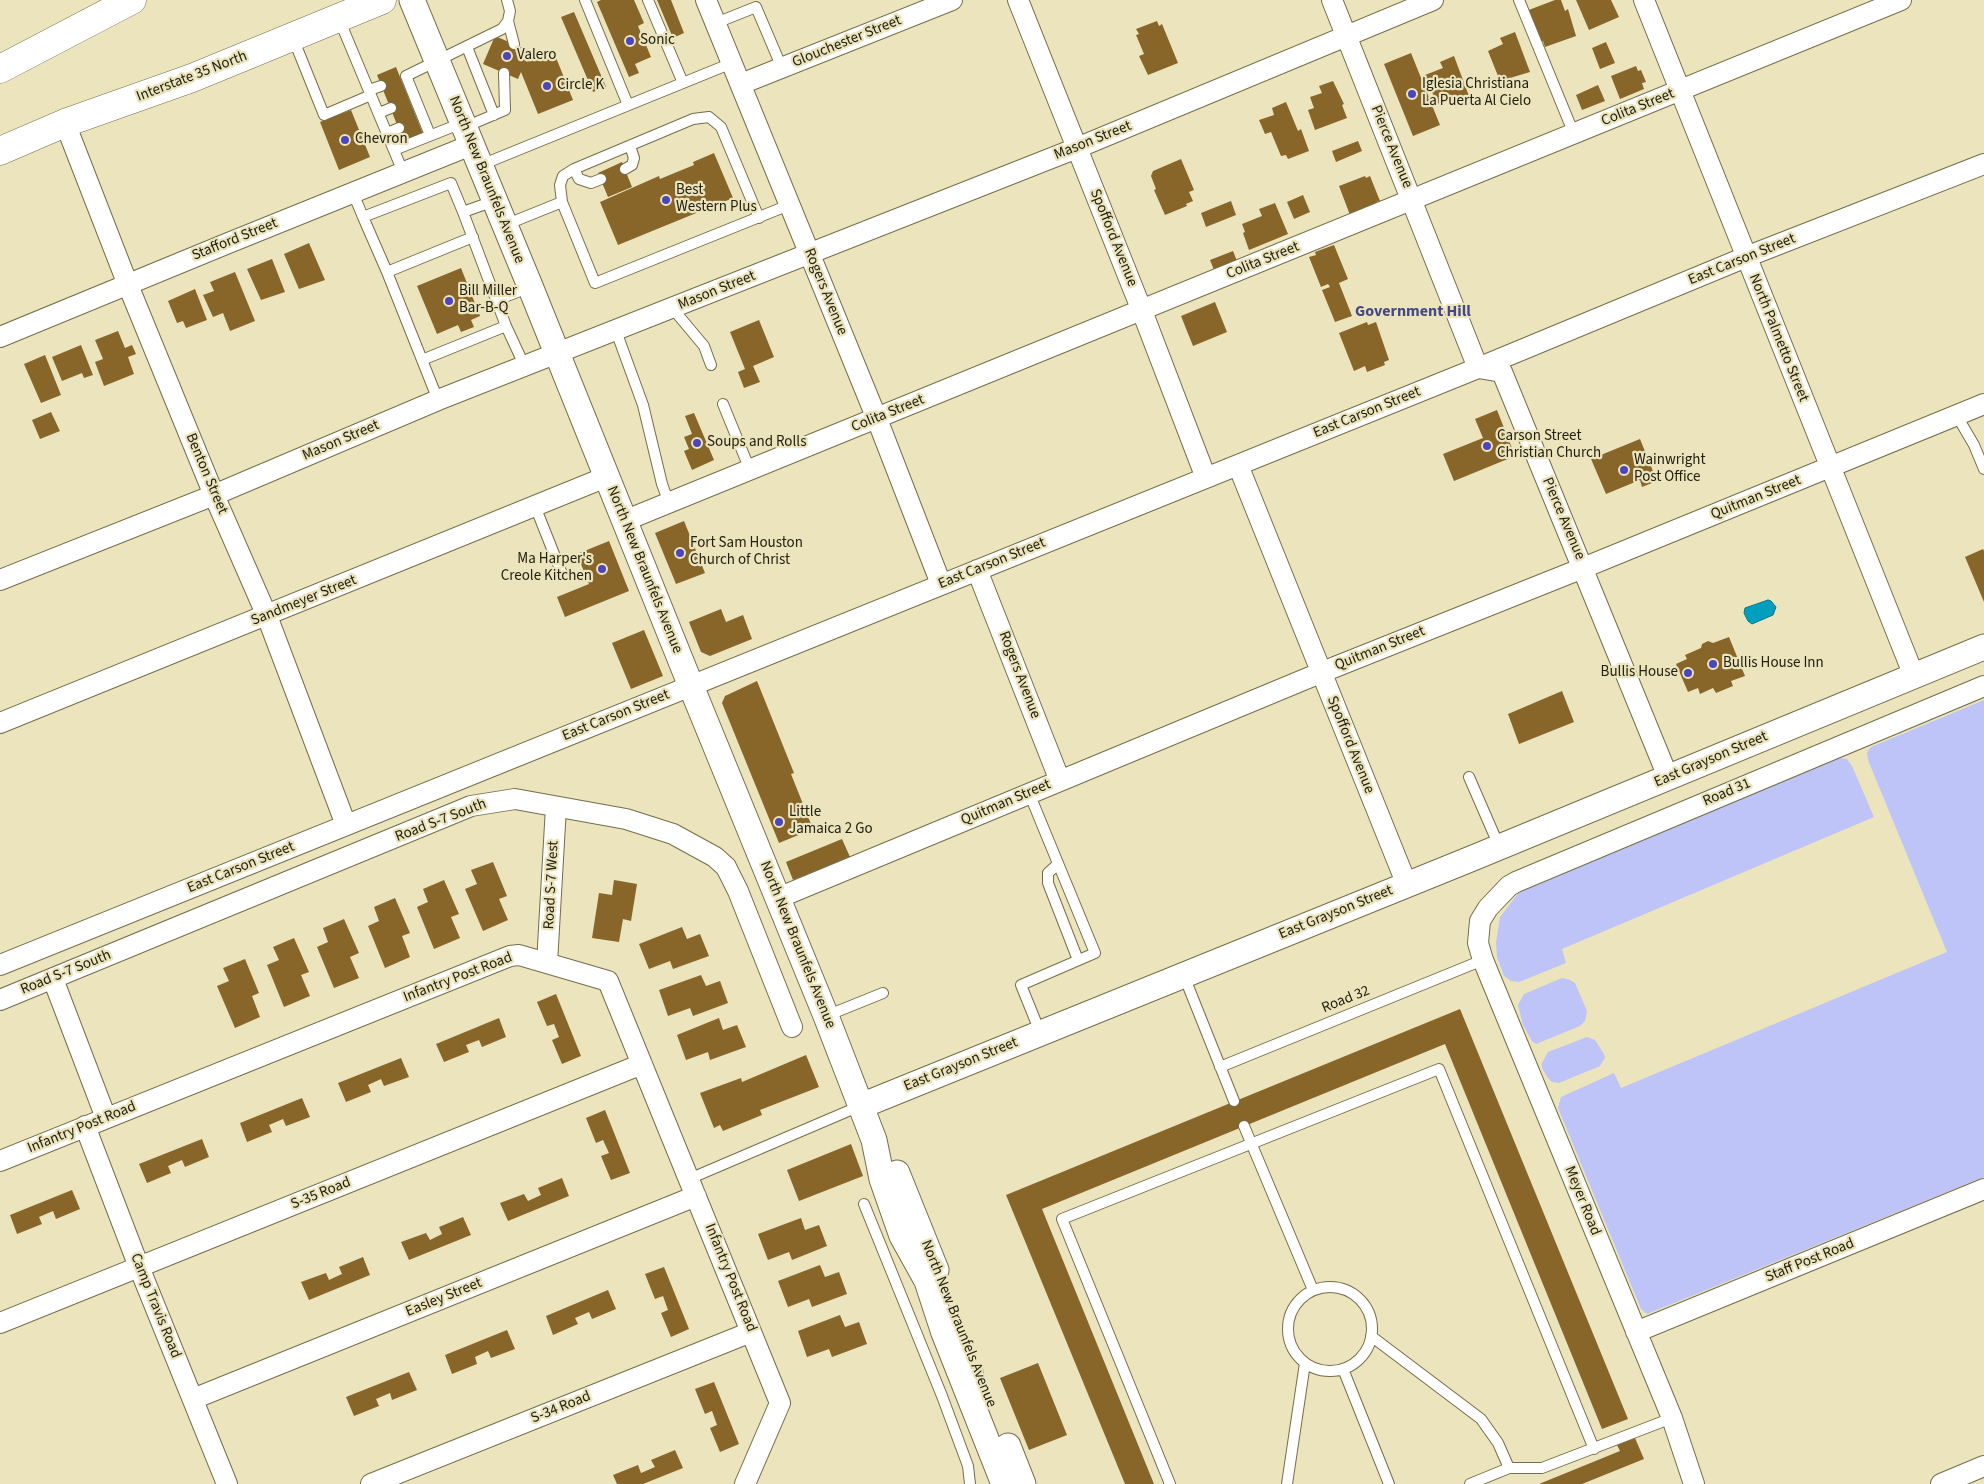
<!DOCTYPE html>
<style>
body{margin:0}
canvas{display:block;background:#ebe4bc}
</style>
<canvas width="1984" height="1484"></canvas>
<script>
const ctx = document.querySelector('canvas').getContext('2d');
ctx.lineJoin = 'round';
function fill(path, color) {
  ctx.fillStyle = color;
  ctx.fill(path, 'evenodd');
}
function shape(rows) {
  const path = new Path2D();
  for (const r of rows) {
    if (r.length === 3) {
      path.moveTo(r[0] + r[2], r[1]);
      path.arc(r[0], r[1], r[2], 0, 2 * Math.PI);
      continue;
    }
    path.moveTo(r[0], r[1]);
    for (let i = 2; i < r.length; i += 2) path.lineTo(r[i], r[i + 1]);
  }
  return path;
}
function trace(path, color, width, dash) {
  ctx.strokeStyle = color;
  ctx.lineWidth = width;
  ctx.lineCap = dash ? 'butt' : 'round';
  ctx.setLineDash(dash || []);
  ctx.stroke(path);
}
function label(font, color, halo, rows, align = 'center') {
  ctx.font = font + ' "Source Sans 3",sans-serif';
  ctx.lineWidth = 4.5;
  ctx.setLineDash([]);
  ctx.textBaseline = 'middle';
  ctx.strokeStyle = halo;
  ctx.fillStyle = color;
  for (const [text, x, y, turn = 0] of rows) {
    ctx.save();
    ctx.translate(x, y);
    ctx.rotate((+turn || 0) * Math.PI / 180);
    ctx.textAlign = isNaN(turn) ? turn : align;
    if (halo) ctx.strokeText(text, 0, 0);
    ctx.fillText(text, 0, 0);
    ctx.restore();
  }
}
const green = shape([
 [1984,700,1984,1177,1647,1314,1641,1309,1565,1125,1558,1108,1561,1097,1614,1073,1621,1088,1947,952,1868,760,1867,752,1871,747],
 [1840,758,1847,759,1852,766,1874,817,1562,949,1566,963,1519,982,1511,981,1504,976,1497,957,1496,943,1500,917,1520,891],
 [1562,978,1570,980,1575,983,1587,1011,1585,1021,1580,1026,1536,1044,1532,1041,1523,1025,1518,1005,1524,994],
 [1587,1037,1595,1040,1604,1054,1605,1058,1600,1066,1559,1083,1552,1082,1548,1078,1542,1068,1542,1063,1548,1052]
]);
const water = shape([
 [1768,600,1771,601,1776,607,1773,615,1752,624,1748,621,1744,613,1745,608,1768,600]
]);
const building = shape([
 [601,0,634,0,644,23,638,26,651,57,635,64,639,73,629,77,597,2],
 [657,0,671,0,684,33,673,38],
 [1555,0,1561,0,1565,11,1568,9,1576,36,1545,47,1543,41,1539,42,1526,11],
 [1576,0,1611,0,1619,17,1589,30],
 [574,12,606,87,593,92,561,17],
 [1157,21,1159,26,1162,24,1178,63,1148,75,1139,56,1144,54,1136,35,1139,34,1136,29],
 [1515,32,1530,72,1500,81,1488,51,1503,44,1500,38],
 [495,36,530,51,526,62,553,50,573,100,538,114,521,72,518,79,483,64],
 [1606,42,1615,63,1600,69,1592,48],
 [1411,53,1440,125,1413,136,1384,64],
 [1454,56,1469,96,1457,101,1455,97,1437,104,1425,75,1443,68,1440,62],
 [1636,66,1638,71,1641,70,1646,82,1642,83,1644,89,1620,99,1611,76],
 [396,67,423,134,404,142,377,75],
 [1333,81,1344,104,1342,105,1347,118,1315,130,1308,110,1314,108,1310,97,1322,93,1319,86],
 [1598,85,1605,101,1582,110,1576,95],
 [1286,102,1298,131,1301,129,1309,151,1288,159,1286,155,1281,156,1271,132,1265,134,1259,120,1274,115,1272,108],
 [351,110,370,157,339,170,320,122],
 [1358,141,1362,151,1336,162,1332,151],
 [714,153,733,198,618,245,600,202,659,176,660,179,694,165,693,162],
 [1181,159,1194,190,1189,192,1193,201,1186,204,1187,206,1165,215,1154,190,1156,189,1151,176,1153,171],
 [622,162,632,187,608,197,598,173],
 [1365,176,1366,178,1370,176,1380,201,1376,202,1377,204,1350,215,1339,186],
 [1303,195,1310,212,1294,219,1287,202],
 [1231,201,1236,215,1206,227,1201,213],
 [1275,203,1288,234,1249,250,1243,233,1245,232,1242,224,1262,216,1259,209],
 [309,243,325,280,299,289,284,254],
 [1334,245,1348,279,1339,283,1352,316,1335,322,1322,290,1330,287,1328,284,1321,287,1309,257,1316,255,1315,252],
 [1233,251,1237,261,1214,270,1210,260],
 [272,259,285,292,261,300,247,269],
 [461,268,480,316,471,320,474,327,461,332,458,325,437,334,417,286],
 [235,272,255,321,230,331,223,313,213,317,203,295,214,291,210,282],
 [195,289,207,320,186,328,183,321,177,323,168,301],
 [1215,302,1227,332,1193,346,1181,316],
 [759,320,774,357,753,366,760,382,744,388,738,372,745,369,730,332],
 [1367,322,1368,325,1376,322,1389,360,1384,362,1385,365,1367,372,1365,366,1354,371,1339,333],
 [118,331,125,348,132,345,136,354,128,357,134,374,104,386,95,362,103,359,95,340],
 [81,345,93,375,84,378,82,373,62,381,52,357],
 [45,355,61,395,41,403,24,364],
 [1497,410,1515,456,1454,481,1443,454,1483,438,1475,419],
 [51,412,60,431,40,439,32,420],
 [694,413,714,460,692,470,684,451,689,449,684,437,692,434,685,416],
 [1640,439,1657,481,1642,487,1640,480,1606,494,1591,459],
 [684,521,705,573,676,584,655,533],
 [609,541,629,591,565,617,557,597,589,584,577,554],
 [1983,549,1984,551,1984,602,1965,557],
 [721,609,726,622,743,615,752,639,710,656,701,652,689,622],
 [644,630,663,676,631,689,612,643],
 [1729,637,1745,676,1731,681,1733,686,1716,693,1713,688,1700,694,1698,688,1688,692,1676,664,1687,659,1685,655,1701,648,1702,644,1708,641,1713,643],
 [757,681,794,773,791,774,813,829,779,843,722,703,725,696],
 [1562,691,1574,722,1519,744,1508,714],
 [842,839,850,857,793,880,786,862],
 [493,862,507,896,499,899,508,920,483,931,465,889,477,884,471,870],
 [444,880,459,914,451,917,460,938,434,949,417,907,428,902,423,889],
 [614,880,637,884,631,921,623,919,619,942,592,938,599,893,612,895],
 [395,898,410,933,402,936,410,957,385,968,368,926,379,921,374,907],
 [344,919,359,953,350,957,359,978,334,988,317,947,328,942,323,928],
 [682,927,687,939,700,934,709,956,673,969,670,961,649,969,639,944],
 [294,938,309,972,301,975,310,996,284,1007,267,965,279,960,273,947],
 [245,959,259,993,252,996,260,1017,235,1028,217,986,229,981,223,968],
 [701,975,706,986,720,981,728,1003,693,1016,690,1008,668,1016,659,990],
 [556,994,581,1056,562,1064,552,1040,559,1037,554,1024,547,1026,537,1002],
 [1460,1009,1628,1419,1602,1429,1445,1044,1042,1209,1154,1484,1125,1484,1006,1195],
 [499,1018,506,1037,482,1047,479,1040,466,1045,469,1052,444,1062,436,1044],
 [719,1018,723,1030,737,1025,746,1047,710,1060,708,1052,686,1060,677,1035],
 [806,1055,819,1087,760,1110,762,1115,723,1131,720,1125,714,1128,700,1093,741,1078,742,1082],
 [401,1058,409,1077,384,1086,381,1079,368,1085,371,1092,346,1102,338,1083],
 [302,1098,310,1117,286,1126,283,1119,269,1125,272,1132,247,1142,240,1123],
 [605,1110,630,1173,611,1180,601,1156,609,1153,603,1140,596,1143,586,1118],
 [202,1139,209,1157,185,1167,182,1160,168,1166,171,1173,147,1183,139,1164],
 [851,1144,863,1176,799,1201,787,1170],
 [562,1178,569,1196,508,1221,500,1203,524,1194,528,1201,541,1195,538,1188],
 [72,1190,80,1209,56,1219,53,1211,39,1217,42,1224,17,1234,10,1215],
 [463,1217,471,1235,409,1260,401,1242,426,1233,430,1240,442,1234,439,1227],
 [801,1218,805,1230,819,1225,827,1246,792,1260,789,1252,768,1260,758,1234],
 [363,1257,370,1275,309,1300,301,1282,326,1273,329,1280,342,1274,339,1267],
 [820,1265,825,1277,839,1272,847,1294,812,1307,809,1299,788,1307,778,1281],
 [664,1267,689,1329,671,1337,661,1313,668,1310,663,1296,655,1299,645,1274],
 [608,1290,616,1309,592,1319,589,1312,575,1318,578,1324,553,1335,546,1316],
 [840,1315,845,1327,859,1322,867,1344,832,1357,829,1349,807,1357,798,1331],
 [507,1330,515,1349,491,1358,488,1351,475,1357,477,1364,452,1374,445,1355],
 [1038,1363,1067,1435,1029,1450,1000,1378],
 [409,1372,417,1390,392,1400,390,1393,376,1399,379,1406,354,1416,346,1397],
 [714,1382,739,1444,720,1452,710,1428,717,1425,712,1411,705,1414,695,1389],
 [1635,1438,1644,1459,1582,1484,1539,1484,1620,1451,1617,1445],
 [675,1450,683,1468,643,1484,617,1484,613,1475,638,1465,641,1473,655,1467,651,1460]
]);
const service = shape([
 [585,0,628,105],
 [648,0,683,83],
 [1519,0,1574,134],
 [339,19,403,172],
 [508,21,514,44],
 [716,23,756,7,782,68],
 [293,38,324,115,371,95],
 [467,47,494,115],
 [369,90,381,86],
 [379,113,391,108],
 [465,127,505,110,504,73],
 [387,133,399,128],
 [430,135,406,76,502,29,508,21,510,11,507,0],
 [394,150,462,123],
 [481,165,732,63],
 [574,169,579,179,591,183,601,179],
 [625,169,632,165,634,158,630,146],
 [353,193,363,217,451,183,463,212],
 [494,201,463,212,506,326,525,367],
 [562,202,560,185,563,176,574,169,693,119,709,117,721,127,759,218],
 [363,217,387,272,473,237],
 [505,225,562,202,595,283,789,205],
 [387,272,438,400],
 [497,300,530,287],
 [673,309,704,346,711,365],
 [616,331,643,405,662,484,669,503],
 [422,360,506,326],
 [723,404,750,470],
 [1957,416,1974,445,1984,469],
 [535,506,562,574],
 [1469,777,1499,846],
 [1029,793,1095,953,1021,985,1040,1032],
 [1058,864,1048,873,1048,883,1078,960],
 [1184,976,1234,1101],
 [826,1016,883,993],
 [1220,1067,1483,960],
 [1244,1126,1313,1290],
 [689,1179,860,1106],
 [864,1204,942,1396,968,1466,970,1484],
 [1330,1329,42],
 [1371,1336,1481,1419,1498,1443,1509,1468],
 [1343,1369,1389,1484],
 [962,1378,978,1372],
 [1170,1484,1062,1219,1439,1069,1594,1449],
 [1287,1484,1305,1363],
 [1470,1484,1509,1468,1542,1468,1672,1418]
]);
const minor = shape([
 [706,0,877,419,941,584],
 [1018,0,1142,311,1206,478],
 [1332,0,1478,368,1502,372,1668,777],
 [1644,0,1914,676],
 [741,84,952,0],
 [65,123,128,285,214,495,267,616,346,825],
 [0,337,226,244,471,145],
 [1238,465,1407,885],
 [624,521,1901,0],
 [977,570,1060,781],
 [0,580,214,495,438,400,1077,148,1433,0],
 [0,723,606,477],
 [778,898,1320,673,1583,568,1984,404],
 [547,963,556,807],
 [0,965,1478,368,1746,257,1984,164],
 [53,979,106,1118],
 [0,1000,471,806,515,799,626,819,673,834,715,857,726,867,738,891,792,1027],
 [85,1126,139,1267,227,1484],
 [0,1161,510,956,519,955,608,981,780,1403,745,1484],
 [0,1323,642,1064],
 [1636,1332,1984,1189],
 [193,1399,696,1196],
 [371,1484,751,1332],
 [1694,1484,1672,1418,1483,960,1478,943,1480,921,1488,908,1509,886,1516,882,1984,686],
 [1941,1484,1984,1466]
]);
const tertiary = shape([
 [412,0,530,286,691,686,826,1016,874,1140,882,1179,902,1236,927,1281,944,1333,1004,1484],
 [861,1106,1473,858,1984,647],
 [897,1173,936,1270],
 [1008,1446,1023,1484]
]);
const secondary = shape([
 [0,151,65,123,192,78,382,0]
]);
const motorway = shape([
 [0,69,132,0]
]);
const markers = [
 [630,41,5,"#4c45bc"],
 [507,56,5,"#4c45bc"],
 [547,86,5,"#4c45bc"],
 [1412,94,5,"#4c45bc"],
 [345,140,5,"#4c45bc"],
 [666,200,5,"#4c45bc"],
 [449,301,5,"#4c45bc"],
 [697,443,5,"#4c45bc"],
 [1487,446,5,"#4c45bc"],
 [1624,470,5,"#4c45bc"],
 [680,553,5,"#4c45bc"],
 [602,569,5,"#4c45bc"],
 [1713,664,5,"#4c45bc"],
 [1688,673,5,"#4c45bc"],
 [779,822,5,"#4c45bc"]
];
const poiNames = [
 ["Sonic",640,41],
 ["Valero",517,56],
 ["Iglesia Christiana",1422,85],
 ["La Puerta Al Cielo",1422,102],
 ["Circle K",557,86],
 ["Chevron",355,140],
 ["Best",676,191],
 ["Western Plus",676,208],
 ["Bill Miller",459,292],
 ["Bar-B-Q",459,309],
 ["Carson Street",1497,437],
 ["Christian Church",1497,454],
 ["Soups and Rolls",707,443],
 ["Wainwright",1634,461],
 ["Post Office",1634,478],
 ["Fort Sam Houston",690,544],
 ["Church of Christ",690,561],
 ["Ma Harper's",592,560,"right"],
 ["Creole Kitchen",592,577,"right"],
 ["Bullis House Inn",1723,664],
 ["Bullis House",1678,673,"right"],
 ["Little",789,813],
 ["Jamaica 2 Go",789,830]
];
const streetNames = [
 ["Glouchester Street",847,42,-22],
 ["Interstate 35 North",192,77,-21],
 ["Colita Street",1638,108,-22],
 ["Mason Street",1093,141,-22],
 ["Pierce Avenue",1391,147,68],
 ["North New Braunfels Avenue",486,180,68],
 ["Spofford Avenue",1113,238,68],
 ["Stafford Street",235,240,-22],
 ["East Carson Street",1742,260,-22],
 ["Colita Street",1263,261,-22],
 ["Mason Street",717,291,-22],
 ["Rogers Avenue",825,292,68],
 ["North Palmetto Street",1778,338,68],
 ["East Carson Street",1367,413,-22],
 ["Colita Street",888,414,-22],
 ["Mason Street",341,441,-23],
 ["Benton Street",206,474,67],
 ["Quitman Street",1756,498,-22],
 ["Pierce Avenue",1563,519,67],
 ["East Carson Street",992,564,-22],
 ["North New Braunfels Avenue",644,570,68],
 ["Sandmeyer Street",304,601,-22],
 ["Quitman Street",1380,649,-22],
 ["Rogers Avenue",1019,675,69],
 ["East Carson Street",616,716,-22],
 ["Spofford Avenue",1350,745,68],
 ["East Grayson Street",1711,760,-23],
 ["Road 31",1727,793,-23],
 ["Quitman Street",1006,803,-23],
 ["Road S-7 South",441,821,-21],
 ["East Carson Street",241,868,-22],
 ["Road S-7 West",552,885,-87],
 ["East Grayson Street",1336,913,-22],
 ["North New Braunfels Avenue",797,945,68],
 ["Road S-7 South",66,973,-22],
 ["Infantry Post Road",458,978,-21],
 ["Road 32",1346,1000,-22],
 ["East Grayson Street",961,1065,-22],
 ["Infantry Post Road",82,1128,-22],
 ["S-35 Road",321,1194,-22],
 ["Meyer Road",1582,1201,68],
 ["Staff Post Road",1810,1261,-22],
 ["Infantry Post Road",730,1278,68],
 ["Easley Street",444,1298,-22],
 ["Camp Travis Road",155,1306,68],
 ["North New Braunfels Avenue",958,1324,68],
 ["S-34 Road",561,1408,-22]
];
const neighbourhoodNames = [
 ["Government Hill",1413,312]
];
fill(green, '#bec4f8');
fill(water, '#009fc0');
trace(water, '#0a798c', 1);
fill(building, '#88662a');
trace(service, '#756e4a', 12);
trace(minor, '#756e4a', 22);
trace(tertiary, '#756e4a', 27);
trace(secondary, '#756e4a', 29);
trace(motorway, '#756e4a', 29);
trace(service, '#fff', 10);
trace(minor, '#fff', 20);
trace(tertiary, '#fff', 25);
trace(secondary, '#fff', 28);
trace(motorway, '#fff', 28);
for (const [x, y, r, color] of markers) {
  const dot = new Path2D();
  dot.arc(x, y, r, 0, 2 * Math.PI);
  ctx.fillStyle = color;
  ctx.fill(dot);
  trace(dot, '#ebe4bc', 2);
}
label('15px', '#232011', '#ebe4bc', poiNames, 'left');
label('15px', '#232011', '#ebe4bc', streetNames);
label('bold 16px', '#464886', '#ebe4bc', neighbourhoodNames);
</script>
